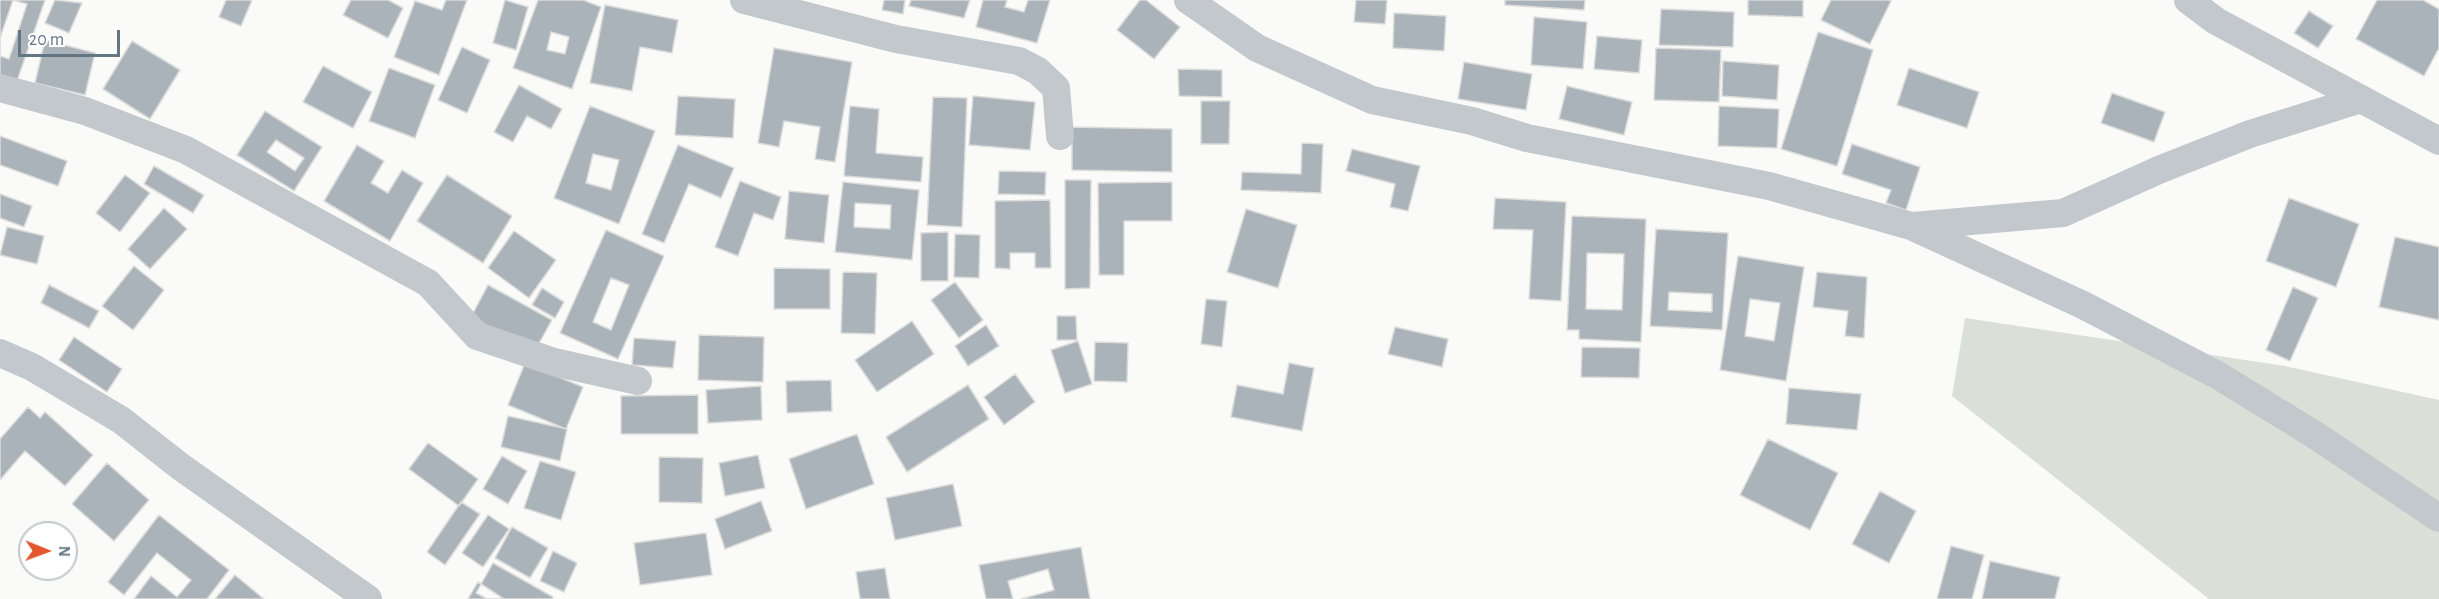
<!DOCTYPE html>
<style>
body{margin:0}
#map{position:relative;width:2439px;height:599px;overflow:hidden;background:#fafaf8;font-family:"Alegreya Sans",sans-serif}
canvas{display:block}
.north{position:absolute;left:18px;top:521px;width:60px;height:60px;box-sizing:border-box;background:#fff;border:2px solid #c1c8cd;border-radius:50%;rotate:91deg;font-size:16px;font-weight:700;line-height:24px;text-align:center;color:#657683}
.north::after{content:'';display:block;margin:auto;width:21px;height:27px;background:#e4572e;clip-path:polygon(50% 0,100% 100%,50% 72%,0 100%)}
.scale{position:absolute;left:18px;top:30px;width:102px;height:27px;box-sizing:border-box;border:3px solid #657683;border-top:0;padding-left:8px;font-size:18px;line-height:21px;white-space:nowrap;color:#657683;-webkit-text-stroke:4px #fff;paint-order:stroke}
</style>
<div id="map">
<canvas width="2439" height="599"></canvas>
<div class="north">N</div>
<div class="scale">20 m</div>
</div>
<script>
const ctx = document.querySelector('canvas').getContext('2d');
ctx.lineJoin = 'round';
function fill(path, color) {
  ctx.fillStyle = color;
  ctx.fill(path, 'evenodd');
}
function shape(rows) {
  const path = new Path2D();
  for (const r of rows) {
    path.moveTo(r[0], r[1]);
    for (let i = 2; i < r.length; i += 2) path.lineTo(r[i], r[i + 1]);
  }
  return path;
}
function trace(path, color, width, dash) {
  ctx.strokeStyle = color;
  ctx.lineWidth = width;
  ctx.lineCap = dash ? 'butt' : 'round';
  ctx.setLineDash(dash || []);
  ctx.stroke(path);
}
const green = shape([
 [1965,318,2285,366,2439,400,2439,599,2209,599,1952,396]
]);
const building = shape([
 [0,0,45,0,17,81,0,75,0,0],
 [13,0,27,4,9,59,0,56,0,38,13,0],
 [55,0,82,3,69,33,45,23,55,0],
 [226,0,252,0,241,26,219,17,226,0],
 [351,0,388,0,403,8,388,38,343,15,351,0],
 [446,0,467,0,439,75,394,57,415,1,442,10,446,0],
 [505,0,528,7,516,50,493,43,505,0],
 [538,0,583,0,601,7,572,89,513,68,538,0],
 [551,32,569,37,565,54,547,50,551,32],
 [884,0,905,0,903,14,882,10,884,0],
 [911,0,970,0,964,18,909,6,911,0],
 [983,0,1007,0,1005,7,1024,12,1028,0,1050,0,1037,43,976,27,983,0],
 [1140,0,1146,0,1180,27,1154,59,1117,30,1140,0],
 [1356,0,1387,0,1385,24,1354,22,1356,0],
 [1505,0,1585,0,1584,10,1505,5,1505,0],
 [1748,0,1803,0,1803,17,1748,15,1748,0],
 [1831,0,1889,0,1891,1,1870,44,1821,20,1831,0],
 [2377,0,2423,0,2439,9,2439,48,2424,76,2356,39,2377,0],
 [605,5,678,20,672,53,640,47,632,91,590,83,605,5],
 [1661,9,1734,12,1733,47,1659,45,1661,9],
 [2309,11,2333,26,2318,48,2294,33,2309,11],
 [1394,13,1446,16,1444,51,1393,48,1394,13],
 [1534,17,1587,22,1583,69,1531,65,1534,17],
 [1818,32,1873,50,1837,166,1781,149,1818,32],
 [1597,36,1642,40,1639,73,1594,69,1597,36],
 [45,40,95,53,85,95,35,83,45,40],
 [132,41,180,70,150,119,103,89,132,41],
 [462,47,490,60,467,113,438,100,462,47],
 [774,48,852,62,835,162,815,159,820,127,784,121,779,147,758,143,774,48],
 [1656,48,1721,50,1719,102,1654,100,1656,48],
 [1723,61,1779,65,1777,100,1722,96,1723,61],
 [1464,62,1532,74,1526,110,1458,99,1464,62],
 [323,66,372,92,353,128,303,102,323,66],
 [389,68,435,85,415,138,369,121,389,68],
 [1909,68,1979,92,1967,128,1897,105,1909,68],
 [1178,69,1222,70,1222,97,1179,96,1178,69],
 [519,85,562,109,551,129,527,116,513,142,494,132,519,85],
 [1567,86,1632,102,1624,135,1559,119,1567,86],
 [2112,93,2165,112,2154,142,2101,123,2112,93],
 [678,96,735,99,733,138,675,135,678,96],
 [973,96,1035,102,1030,150,969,145,973,96],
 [933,97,967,98,962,227,927,225,933,97],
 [1201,101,1230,101,1229,144,1201,144,1201,101],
 [590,106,655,131,619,224,554,198,590,106],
 [593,154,619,160,611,190,586,183,593,154],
 [850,106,879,109,876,153,923,157,921,182,844,176,850,106],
 [1719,106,1779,109,1777,148,1718,146,1719,106],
 [265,111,322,147,294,191,237,155,265,111],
 [276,140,304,158,295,171,267,152,276,140],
 [1072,127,1172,129,1172,172,1072,170,1072,127],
 [0,136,67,161,58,186,0,165,0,136],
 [1302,143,1323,144,1321,193,1241,190,1242,172,1301,174,1302,143],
 [1852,144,1920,167,1906,210,1886,203,1891,190,1842,174,1852,144],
 [357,145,384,161,371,183,388,193,402,170,423,183,390,241,324,201,357,145],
 [678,145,734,168,721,198,689,184,664,243,642,234,678,145],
 [1352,149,1420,166,1408,211,1390,207,1395,184,1346,171,1352,149],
 [154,166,204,195,193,213,144,184,154,166],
 [999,171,1046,172,1045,195,998,194,999,171],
 [125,175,150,193,120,232,96,213,125,175],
 [447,175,512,216,483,263,417,221,447,175],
 [1065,180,1091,180,1090,288,1065,289,1065,180],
 [740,181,781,197,773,220,754,213,738,256,715,247,740,181],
 [843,182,919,190,912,260,835,252,843,182],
 [855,203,891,205,890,229,854,227,855,203],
 [1172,182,1172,221,1124,221,1124,275,1099,275,1098,183,1172,182],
 [789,191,829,195,824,243,785,239,789,191],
 [0,194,32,206,24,227,0,218,0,194],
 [1495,198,1566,202,1561,301,1529,299,1533,230,1493,229,1495,198],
 [2289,198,2359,224,2336,287,2266,261,2289,198],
 [1050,200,1051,268,1035,268,1035,253,1010,253,1010,269,995,268,995,201,1050,200],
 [164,208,187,229,150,269,128,249,164,208],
 [1246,209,1297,225,1278,288,1227,272,1246,209],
 [1572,216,1646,219,1641,342,1579,339,1579,330,1567,330,1572,216],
 [1587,253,1624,254,1622,310,1586,309,1587,253],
 [7,227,44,236,37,264,0,255,7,227],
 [1656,229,1728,233,1722,330,1650,326,1656,229],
 [1669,292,1712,294,1712,312,1668,310,1669,292],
 [606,230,664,256,618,359,560,333,606,230],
 [611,278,629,285,611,330,593,322,611,278],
 [514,231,556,260,529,298,488,268,514,231],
 [948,232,948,281,921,281,921,233,948,232],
 [955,234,980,235,979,278,954,277,955,234],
 [2395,237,2439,247,2439,320,2379,307,2395,237],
 [1738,256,1804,267,1786,381,1720,370,1738,256],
 [1750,299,1780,303,1774,341,1745,336,1750,299],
 [134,266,164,290,133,330,102,306,134,266],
 [774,268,830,269,830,309,774,309,774,268],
 [843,272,877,273,875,334,841,333,843,272],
 [1817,272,1867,277,1864,338,1845,336,1848,311,1813,307,1817,272],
 [955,282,983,320,959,338,931,300,955,282],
 [49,285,99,311,89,328,41,303,49,285],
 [488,285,552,320,534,352,471,317,488,285],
 [2293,287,2318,298,2290,361,2266,350,2293,287],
 [542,288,564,302,555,318,532,305,542,288],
 [1206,299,1227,301,1222,347,1201,344,1206,299],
 [1057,316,1076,316,1077,340,1057,340,1057,316],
 [912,321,934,354,877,392,855,360,912,321],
 [986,325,999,346,968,366,955,346,986,325],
 [1395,327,1448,339,1442,367,1388,354,1395,327],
 [699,335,764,337,763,382,698,380,699,335],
 [74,337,122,369,107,392,59,360,74,337],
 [634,338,676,341,673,368,632,365,634,338],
 [1078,341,1092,384,1065,393,1051,350,1078,341],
 [1095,342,1128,343,1127,382,1094,381,1095,342],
 [1582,347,1640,348,1639,378,1581,377,1582,347],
 [525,363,583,387,566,429,508,405,525,363],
 [1289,363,1314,368,1302,431,1231,417,1237,385,1283,394,1289,363],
 [1015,374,1035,402,1004,425,984,397,1015,374],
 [831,380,832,411,787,413,786,381,831,380],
 [968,385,989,419,907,472,886,437,968,385],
 [761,386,762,420,708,423,706,390,761,386],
 [1789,388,1861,394,1857,430,1786,424,1789,388],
 [698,395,698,434,621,434,621,396,698,395],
 [28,407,40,418,45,412,93,455,65,486,25,451,0,480,0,439,28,407],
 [508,416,567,429,560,461,501,447,508,416],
 [857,434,874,484,806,509,789,459,857,434],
 [1768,439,1838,473,1810,530,1740,495,1768,439],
 [428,443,478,479,459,506,409,469,428,443],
 [758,455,765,488,725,496,719,463,758,455],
 [502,456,527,471,508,504,483,489,502,456],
 [659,457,703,458,702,503,659,502,659,457],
 [540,461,576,472,561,520,524,508,540,461],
 [107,463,149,500,114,541,72,504,107,463],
 [953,484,962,526,895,540,886,498,953,484],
 [1880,491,1916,511,1889,563,1852,544,1880,491],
 [761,501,772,531,725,549,715,519,761,501],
 [461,502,480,514,445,565,427,552,461,502],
 [159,515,229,570,207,599,134,599,151,576,177,597,191,580,157,553,124,595,108,582,159,515],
 [488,515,509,529,483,567,462,553,488,515],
 [512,527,548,548,530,578,495,558,512,527],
 [706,533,712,575,640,585,634,543,706,533],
 [1951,546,1984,555,1972,599,1937,599,1951,546],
 [1081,547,1090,599,1021,599,1054,590,1048,569,1008,581,1013,599,986,599,979,565,1081,547],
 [553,551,577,563,564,592,540,581,553,551],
 [1990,561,2060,577,2055,599,1982,599,1990,561],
 [493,563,553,597,552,599,487,599,476,593,493,563],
 [885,568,890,599,860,599,856,572,885,568],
 [235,575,264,599,215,599,235,575],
 [478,582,504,599,468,599,478,582]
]);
const street = shape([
 [744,0,896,39,1019,61,1038,71,1056,88,1060,136],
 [1188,0,1257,48,1372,100,1472,121,1527,138,1769,186,1911,226,2083,305,2219,376,2315,435,2439,518],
 [2188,0,2216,21,2439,141],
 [0,88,85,111,186,150,428,283,477,336,554,362,638,381],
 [1913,226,2063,213,2161,169,2250,134,2358,100],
 [0,353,32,367,121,420,181,467,368,599]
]);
fill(green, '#dadfd7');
fill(building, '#aab3b9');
trace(building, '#dcdcda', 1.5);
trace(street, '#c3c8cc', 28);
</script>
